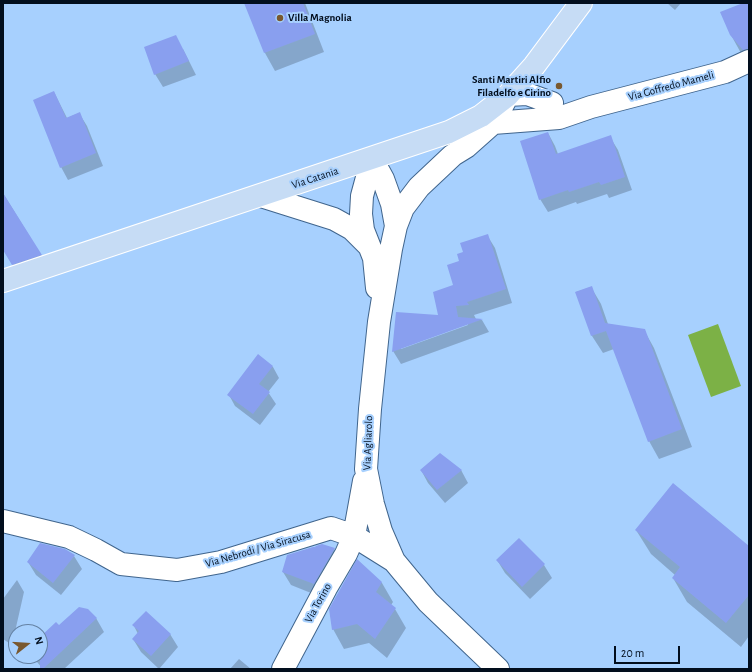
<!DOCTYPE html>
<style>
body{margin:0}
#map{position:relative;width:752px;height:672px;overflow:hidden;background:#a7d0fe;font-family:"Alegreya Sans",sans-serif}
canvas{display:block}
.frame{position:absolute;inset:0;border:4px solid #020e1d;pointer-events:none}
.north{position:absolute;left:8px;top:624px;width:40px;height:40px;box-sizing:border-box;background:#a7d0fe;border:1px solid #6582a4;border-radius:50%;rotate:73deg;font-size:11px;font-weight:700;line-height:16px;text-align:center;color:#020e1d}
.north::after{content:'';display:block;margin:auto;width:14px;height:18px;background:#79582f;clip-path:polygon(50% 0,100% 100%,50% 72%,0 100%)}
.scale{position:absolute;left:614px;top:646px;width:66px;height:18px;box-sizing:border-box;border:2px solid #020e1d;border-top:0;padding-left:5px;font-size:12px;line-height:14px;white-space:nowrap;color:#020e1d;-webkit-text-stroke:3px #a7d0fe;paint-order:stroke}
</style>
<div id="map">
<canvas width="752" height="672"></canvas>
<div class="frame"></div>
<div class="north">N</div>
<div class="scale">20 m</div>
</div>
<script>
const ctx = document.querySelector('canvas').getContext('2d');
ctx.lineJoin = 'round';
function fill(path, color) {
  ctx.fillStyle = color;
  ctx.fill(path, 'evenodd');
}
function shape(rows) {
  const path = new Path2D();
  for (const r of rows) {
    path.moveTo(r[0], r[1]);
    for (let i = 2; i < r.length; i += 2) path.lineTo(r[i], r[i + 1]);
  }
  return path;
}
function trace(path, color, width, dash) {
  ctx.strokeStyle = color;
  ctx.lineWidth = width;
  ctx.lineCap = dash ? 'butt' : 'round';
  ctx.setLineDash(dash || []);
  ctx.stroke(path);
}
function label(font, color, halo, rows, align = 'center') {
  ctx.font = font + ' "Alegreya Sans",sans-serif';
  ctx.lineWidth = 4;
  ctx.setLineDash([]);
  ctx.textBaseline = 'middle';
  ctx.strokeStyle = halo;
  ctx.fillStyle = color;
  for (const [text, x, y, turn = 0] of rows) {
    ctx.save();
    ctx.translate(x, y);
    ctx.rotate((+turn || 0) * Math.PI / 180);
    ctx.textAlign = isNaN(turn) ? turn : align;
    if (halo) ctx.strokeText(text, 0, 0);
    ctx.fillText(text, 0, 0);
    ctx.restore();
  }
}
const water = shape([
 [718,324,741,386,711,397,688,335]
]);
const shadow = shape([
 [245,3,305,3,324,52,275,71,265,53],
 [667,3,681,3,675,10],
 [745,3,749,3,749,62,742,55,731,35],
 [183,49,196,75,163,87,155,74],
 [54,92,67,118,79,113,87,126,103,166,68,180,61,167],
 [548,133,555,146,558,154,610,137,618,150,632,190,609,198,607,194,577,204,576,202,548,212,540,199],
 [3,193,41,255,48,268,21,277,3,249],
 [487,235,495,248,512,303,474,315,476,319,482,320,489,332,401,364,393,351,439,316,454,286,464,252],
 [468,323,468,325,401,349,401,347],
 [591,287,601,304,608,324,644,330,654,348,692,447,659,459,649,441,614,349,603,353,592,336,576,292],
 [258,356,273,367,279,378,268,392,276,404,260,425,235,406,229,395],
 [421,470,461,470,468,483,445,503,428,483],
 [636,530,749,547,749,636,741,647,687,602,673,578,675,575,651,554],
 [334,549,342,562,321,597,291,585,283,572],
 [74,556,82,569,61,595,36,575,28,562],
 [497,560,544,565,552,578,530,599,505,573],
 [358,561,382,583,393,602,391,605,395,609,406,628,387,658,369,643,344,649,333,629],
 [17,580,24,592,12,645,3,639,3,599],
 [96,618,104,632,64,669,43,669,37,662,33,656,40,656,40,639,59,627],
 [134,626,170,634,178,647,159,669,141,652,133,639,138,634],
 [239,659,251,669,230,669]
]);
const building = shape([
 [244,3,303,3,315,34,264,53],
 [743,3,749,3,749,49,743,50,730,35,720,12],
 [176,35,189,61,154,75,144,47],
 [54,91,66,118,80,112,96,153,60,168,33,100],
 [548,132,556,154,611,135,625,177,601,185,599,182,569,192,568,190,539,200,520,141],
 [3,193,42,255,12,265,3,250],
 [488,234,506,289,467,302,469,305,456,306,458,317,483,319,392,352,396,312,438,315,433,292,453,285,447,265,459,261,457,254,463,252,460,243],
 [592,286,605,323,645,329,682,429,648,442,606,331,591,336,575,292],
 [258,354,273,366,259,384,270,392,253,414,227,395],
 [440,453,462,470,437,490,420,470],
 [673,483,749,546,749,595,726,623,672,578,680,567,635,530],
 [519,538,545,564,522,587,496,560],
 [40,543,65,549,75,555,53,583,27,562],
 [322,544,335,548,314,584,282,572,287,555,313,547,315,547,316,546],
 [357,559,382,582,376,592,396,608,375,639,357,624,332,630,329,609],
 [79,607,88,609,97,618,43,669,40,669,40,637,56,622,59,625],
 [146,611,171,634,151,656,132,639,139,631,132,625]
]);
const minor = shape([
 [482,125,493,123,559,118,591,107,725,72,749,61],
 [372,159,362,196,361,214,363,230,374,258,377,288],
 [372,159,383,179,392,204,396,226],
 [261,196,334,219,352,229,369,246],
 [3,521,69,537,96,550,121,564,177,570,221,562,331,528,354,536,394,561],
 [283,669,326,588,346,554,354,536,364,481],
 [498,669,428,602,394,561,381,531,373,504,366,469,370,409,379,322,391,249,396,226,403,208,419,187,453,155,466,147,493,123,508,95,527,94,552,103]
]);
const major = shape([
 [3,281,449,132,481,116,508,95,534,66,581,3]
]);
const markers = [
 [280,18,4,"#79582f"],
 [559,86,4,"#79582f"]
];
const poiNames = [
 ["Villa Magnolia",288,18],
 ["Santi Martiri Alfio",551,80,"right"],
 ["Filadelfo e Cirino",551,93,"right"]
];
const streetNames = [
 ["Via Goffredo Mameli",671,86,-15],
 ["Via Catania",315,178,-18],
 ["Via Agliarolo",368,443,-88],
 ["Via Nebrodi / Via Siracusa",258,549,-16],
 ["Via Torino",318,603,-61]
];
fill(water, '#7cb146');
fill(shadow, '#0003');
fill(building, '#899fef');
trace(minor, '#40658d', 24);
trace(major, '#fff', 24);
trace(minor, '#fff', 22);
trace(major, '#c6dcf5', 22);
for (const [x, y, r, color] of markers) {
  const dot = new Path2D();
  dot.arc(x, y, r, 0, 2 * Math.PI);
  ctx.fillStyle = color;
  ctx.fill(dot);
  trace(dot, '#a7d0fe', 1.5);
}
label('bold 11px', '#020e1d', '#a7d0fe', poiNames, 'left');
label('11px', '#020e1d', '#a7d0fe', streetNames);
</script>
